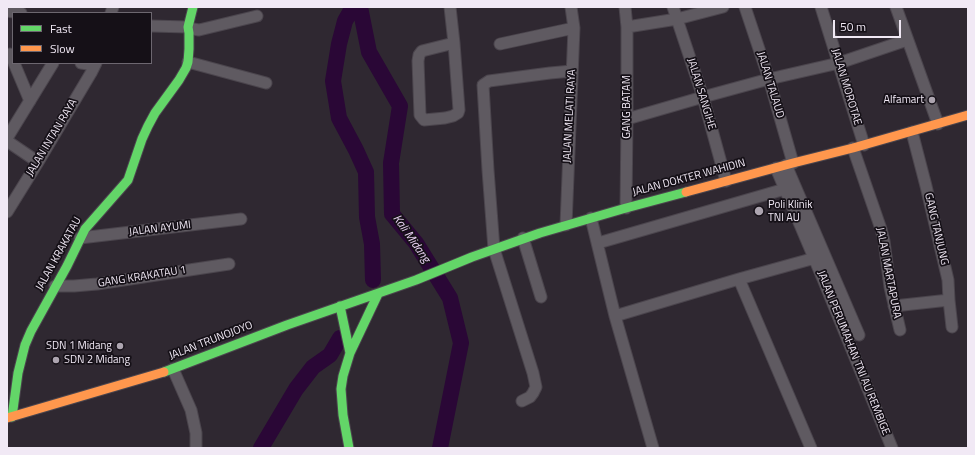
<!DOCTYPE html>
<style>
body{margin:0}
#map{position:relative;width:975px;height:455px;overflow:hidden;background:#2f2831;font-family:"Titillium Web",sans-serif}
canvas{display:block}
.frame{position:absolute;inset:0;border:8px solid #f1e9f5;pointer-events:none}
.legend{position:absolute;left:12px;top:12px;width:140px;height:52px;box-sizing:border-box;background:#151017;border:1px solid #6d6770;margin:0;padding:5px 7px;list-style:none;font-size:12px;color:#f1e9f5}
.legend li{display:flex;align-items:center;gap:8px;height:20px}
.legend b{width:20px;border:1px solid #6d6770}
.scale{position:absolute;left:833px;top:20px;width:68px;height:18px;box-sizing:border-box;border:2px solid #f1e9f5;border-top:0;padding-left:5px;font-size:12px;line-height:14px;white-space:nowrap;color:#f1e9f5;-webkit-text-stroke:3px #151017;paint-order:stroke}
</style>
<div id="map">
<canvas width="975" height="455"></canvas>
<div class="frame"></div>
<ul class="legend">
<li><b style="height:5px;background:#63d668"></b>Fast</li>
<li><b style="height:5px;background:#ff974d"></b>Slow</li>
</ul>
<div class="scale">50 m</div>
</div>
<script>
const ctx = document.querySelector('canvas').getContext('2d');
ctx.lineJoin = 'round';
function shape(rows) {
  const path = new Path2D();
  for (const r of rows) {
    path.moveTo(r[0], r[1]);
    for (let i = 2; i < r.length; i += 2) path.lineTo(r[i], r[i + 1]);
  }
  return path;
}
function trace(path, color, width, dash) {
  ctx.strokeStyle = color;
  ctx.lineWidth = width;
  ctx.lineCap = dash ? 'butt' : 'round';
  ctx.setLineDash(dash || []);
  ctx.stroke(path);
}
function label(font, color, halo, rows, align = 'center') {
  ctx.font = font + ' "Titillium Web",sans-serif';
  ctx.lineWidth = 3.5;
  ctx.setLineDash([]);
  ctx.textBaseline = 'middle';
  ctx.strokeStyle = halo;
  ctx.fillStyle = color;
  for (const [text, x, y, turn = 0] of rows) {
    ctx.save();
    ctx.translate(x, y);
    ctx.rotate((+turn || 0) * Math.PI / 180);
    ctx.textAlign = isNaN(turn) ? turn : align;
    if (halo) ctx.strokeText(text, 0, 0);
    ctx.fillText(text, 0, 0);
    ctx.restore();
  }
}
const river = shape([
 [353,7,345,21,339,44,333,81,339,118,356,150,366,172,367,217,372,244,373,280],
 [360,7,369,52,400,106,391,163,392,214,416,243,450,298,461,343,440,448],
 [261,448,296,389,313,367,330,355,340,338]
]);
const street = shape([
 [450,7,454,43,459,110,458,113,453,116,445,118,424,120,420,115,418,61,419,55,422,51,454,43],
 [625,7,627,27,627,119,626,208],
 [673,7,703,97,726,181],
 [745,7,769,79,793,163],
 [821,7,864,145],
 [896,7,938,124],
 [7,11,21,13],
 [111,13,113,7],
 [151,26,188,27,193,29,199,30,257,16],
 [627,27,677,19,723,7],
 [500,44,574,28],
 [10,54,13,61],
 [188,62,266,83],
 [14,63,30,101],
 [81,63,95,65],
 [627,119,703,97,769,79,839,63,907,40],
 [912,132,926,186,948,280,949,300,952,327],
 [7,138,53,63],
 [7,141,38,162],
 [853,148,881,229,884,241,890,287,900,330],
 [786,165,859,335],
 [776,168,823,279,892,448],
 [7,212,38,162,91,73,96,63],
 [591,218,615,316,653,448],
 [566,225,574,28,571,7],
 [80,238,241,219],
 [523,238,541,297],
 [598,243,785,189],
 [739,279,811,448],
 [55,286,74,286,97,284,229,264],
 [894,306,949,300],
 [615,316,739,279,815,258],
 [173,369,191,410,196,433,196,448],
 [522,401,530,397,533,393,536,387,533,373,494,249,488,170,483,85,489,81,550,73,572,71]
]);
const fast = shape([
 [340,306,350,353],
 [164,372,287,325,416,280,472,257,540,233,626,208,686,192],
 [12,417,18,373,25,345,31,331,67,266,85,229,128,180,142,139,148,126,155,113,179,80,186,68,188,62,189,49,189,33,188,27,193,7],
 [349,448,343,415,341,389,343,376,350,353,378,294]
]);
const slow = shape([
 [686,192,793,163,853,148,968,115],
 [7,418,164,372]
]);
const markers = [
 [932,100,4,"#ada5b0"],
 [759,211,5,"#ada5b0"],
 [120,346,4,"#ada5b0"],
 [56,360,4,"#ada5b0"]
];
const streetNames = [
 ["JALAN TALAUD",770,85,73],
 ["JALAN MOROTAE",846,87,73],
 ["JALAN SANGIHE",701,94,73],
 ["GANG BATAM",627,107,-90],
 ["JALAN MELATI RAYA",570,116,-87],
 ["JALAN INTAN RAYA",52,138,-59],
 ["JALAN DOKTER WAHIDIN",689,178,-15],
 ["JALAN AYUMI",160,229,-7],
 ["GANG TANJUNG",936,229,77],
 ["JALAN KRAKATAU",59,254,-61],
 ["JALAN MARTAPURA",888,273,79],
 ["GANG KRAKATAU 1",142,277,-9],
 ["JALAN TRUNOJOYO",211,341,-21],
 ["JALAN PERUMAHAN TNI AU REMBIGE",853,353,68]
];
const poiNames = [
 ["Alfamart",924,100],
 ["Poli Klinik",768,205,"left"],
 ["TNI AU",768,218,"left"],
 ["SDN 1 Midang",112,346],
 ["SDN 2 Midang",64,360,"left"]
];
const waterNames = [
 ["Kali Midang",411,239,55]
];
trace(river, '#2a0736', 16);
trace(street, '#4b454d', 13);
trace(fast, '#4b454d', 11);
trace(slow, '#4b454d', 11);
trace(street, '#5f5a61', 11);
trace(fast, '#63d668', 9);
trace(slow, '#ff974d', 9);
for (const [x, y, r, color] of markers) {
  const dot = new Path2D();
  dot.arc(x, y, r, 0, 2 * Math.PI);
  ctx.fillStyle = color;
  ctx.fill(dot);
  trace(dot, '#151017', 1.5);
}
label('11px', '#f1e9f5', '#151017', streetNames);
label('11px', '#f1e9f5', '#151017', poiNames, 'right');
label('italic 12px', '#efd7f8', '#151017', waterNames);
</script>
